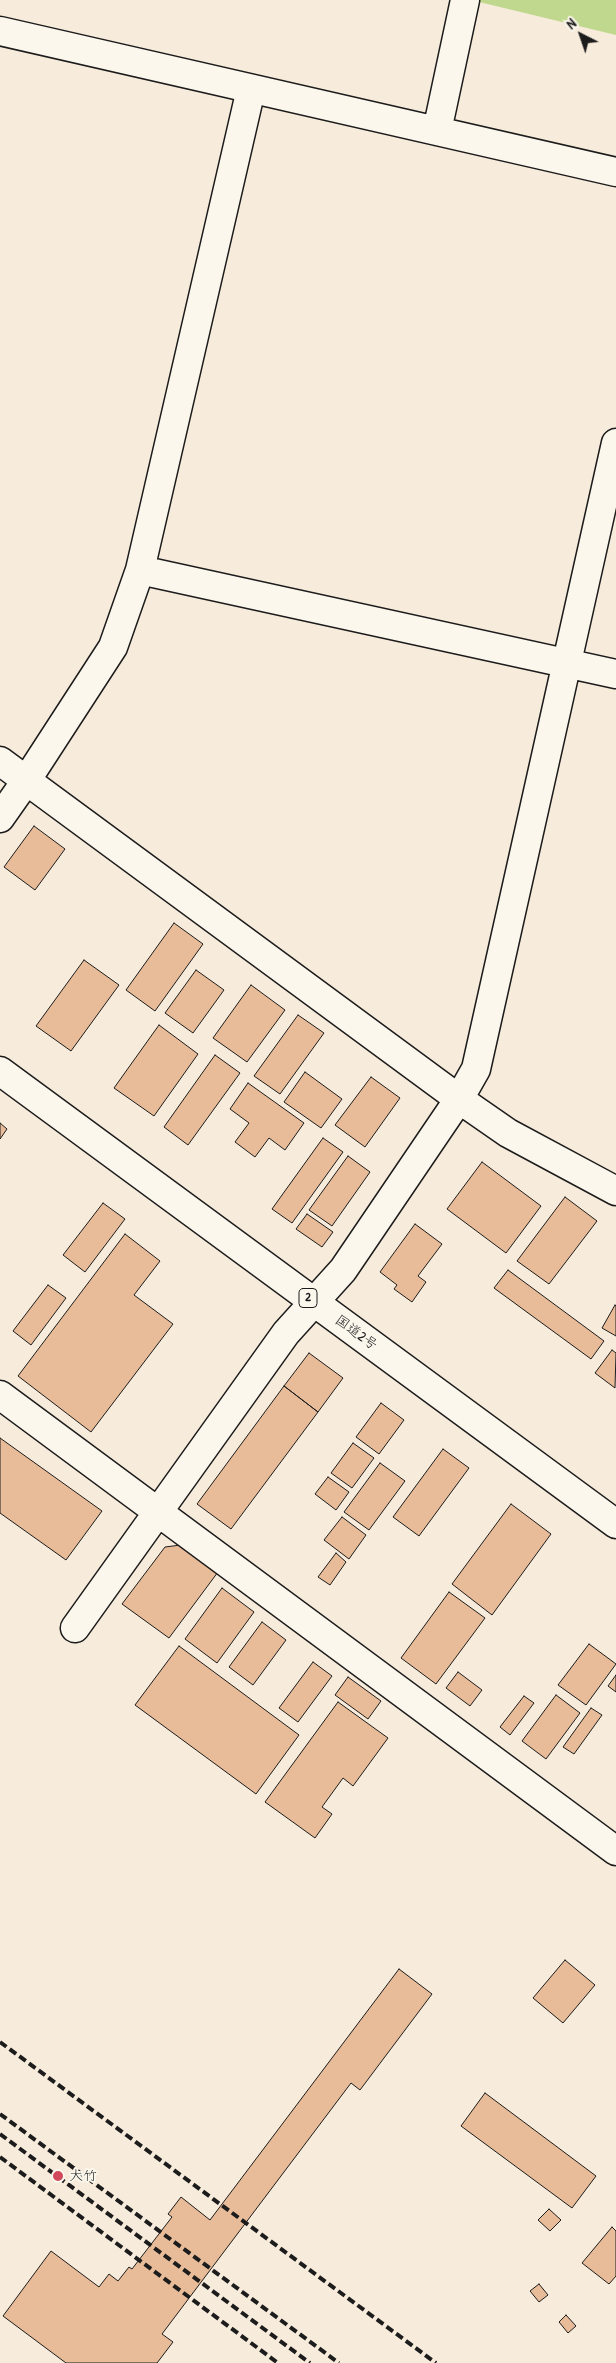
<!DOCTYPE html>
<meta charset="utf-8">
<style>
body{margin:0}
#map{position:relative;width:616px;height:2363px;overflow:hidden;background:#f7ebdb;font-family:"Patrick Hand",sans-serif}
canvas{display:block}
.north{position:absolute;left:556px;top:10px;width:50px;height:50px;-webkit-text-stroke:4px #fbf7ec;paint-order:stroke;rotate:319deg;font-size:14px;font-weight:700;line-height:20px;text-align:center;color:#1c1c1c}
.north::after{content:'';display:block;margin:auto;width:18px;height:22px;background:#1c1c1c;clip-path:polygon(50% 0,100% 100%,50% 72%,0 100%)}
</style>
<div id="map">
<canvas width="616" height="2363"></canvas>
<div class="north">N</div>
</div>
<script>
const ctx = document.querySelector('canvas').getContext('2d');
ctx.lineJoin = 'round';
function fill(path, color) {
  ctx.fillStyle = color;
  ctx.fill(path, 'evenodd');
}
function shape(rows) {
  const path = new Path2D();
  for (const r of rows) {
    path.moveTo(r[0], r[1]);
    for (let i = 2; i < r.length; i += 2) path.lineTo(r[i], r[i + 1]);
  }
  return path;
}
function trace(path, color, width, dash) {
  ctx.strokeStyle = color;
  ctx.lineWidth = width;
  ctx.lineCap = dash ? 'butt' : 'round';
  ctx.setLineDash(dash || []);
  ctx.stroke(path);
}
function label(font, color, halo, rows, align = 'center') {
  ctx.font = font + ' "Patrick Hand","Klee One",sans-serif';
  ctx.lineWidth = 4;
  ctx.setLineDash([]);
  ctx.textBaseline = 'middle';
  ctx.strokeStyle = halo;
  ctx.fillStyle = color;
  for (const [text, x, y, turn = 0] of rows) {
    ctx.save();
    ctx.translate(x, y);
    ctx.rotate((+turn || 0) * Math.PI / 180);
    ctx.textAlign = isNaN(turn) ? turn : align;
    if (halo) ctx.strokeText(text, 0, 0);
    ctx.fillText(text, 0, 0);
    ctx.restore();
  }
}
const green = shape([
 [475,0,616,0,616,35,475,1]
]);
const building = shape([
 [34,826,65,849,35,890,4,867,34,826],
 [174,923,203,944,155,1011,126,990,174,923],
 [84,960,119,985,71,1051,36,1026,84,960],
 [196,970,224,990,193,1033,165,1013,196,970],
 [251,985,285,1010,247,1062,213,1038,251,985],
 [298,1015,324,1033,280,1094,254,1076,298,1015],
 [159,1025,198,1054,154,1116,114,1088,159,1025],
 [215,1055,240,1073,188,1145,164,1127,215,1055],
 [305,1072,342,1099,321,1128,284,1102,305,1072],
 [371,1077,400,1098,365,1147,335,1125,371,1077],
 [248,1083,304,1123,285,1150,269,1138,255,1157,235,1142,249,1123,230,1109,248,1083],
 [0,1123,7,1129,0,1139,0,1123],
 [323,1138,343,1152,292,1223,272,1209,323,1138],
 [348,1156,370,1172,332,1226,309,1210,348,1156],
 [482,1162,541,1206,506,1253,447,1209,482,1162],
 [565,1197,597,1221,549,1284,517,1261,565,1197],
 [103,1203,125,1219,85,1272,63,1255,103,1203],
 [307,1214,333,1232,322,1247,296,1229,307,1214],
 [415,1224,442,1244,418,1276,426,1282,412,1302,394,1289,397,1285,380,1272,415,1224],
 [125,1234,160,1261,134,1295,173,1324,91,1432,18,1376,125,1234],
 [508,1270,604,1341,591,1359,494,1288,508,1270],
 [48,1285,66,1298,31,1345,13,1331,48,1285],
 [615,1305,616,1306,616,1336,602,1328,615,1305],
 [612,1350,616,1353,615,1388,595,1373,612,1350],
 [309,1353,343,1378,318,1412,284,1386,309,1353],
 [284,1386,318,1412,231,1529,197,1504,284,1386],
 [381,1403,404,1420,379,1454,356,1437,381,1403],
 [0,1438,102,1511,66,1560,0,1513,0,1438],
 [353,1443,374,1458,352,1488,331,1473,353,1443],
 [443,1449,469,1468,419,1536,393,1517,443,1449],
 [380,1463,405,1481,369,1530,344,1512,380,1463],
 [328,1477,349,1492,336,1510,315,1494,328,1477],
 [511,1504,551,1534,492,1615,452,1584,511,1504],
 [342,1517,366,1535,349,1559,324,1540,342,1517],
 [181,1545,218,1572,169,1638,122,1604,165,1547,181,1545],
 [336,1553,346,1562,330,1585,318,1577,336,1553],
 [222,1588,254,1612,217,1663,185,1639,222,1588],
 [449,1592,485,1618,436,1684,401,1658,449,1592],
 [262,1622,286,1640,253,1685,229,1667,262,1622],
 [589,1644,616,1664,586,1705,558,1685,589,1644],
 [179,1646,299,1735,256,1794,135,1705,179,1646],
 [313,1662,332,1676,298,1722,279,1708,313,1662],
 [458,1672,482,1690,470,1706,446,1688,458,1672],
 [616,1675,616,1692,608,1686,616,1675],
 [348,1677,381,1701,368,1719,335,1695,348,1677],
 [556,1695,580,1713,546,1759,522,1741,556,1695],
 [524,1696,534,1703,510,1735,500,1727,524,1696],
 [338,1702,388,1738,353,1786,343,1778,322,1807,332,1814,315,1838,265,1802,338,1702],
 [591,1708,602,1715,574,1754,563,1747,591,1708],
 [565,1960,595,1985,563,2023,533,1998,565,1960],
 [399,1969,432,1994,360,2090,351,2083,162,2334,173,2342,157,2363,66,2363,3,2316,51,2251,99,2287,109,2274,118,2281,129,2267,132,2269,172,2217,168,2214,181,2197,210,2220,399,1969],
 [485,2093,596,2176,572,2208,461,2126,485,2093],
 [549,2209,561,2220,550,2231,538,2220,549,2209],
 [612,2227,616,2231,616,2276,609,2284,582,2263,612,2227],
 [539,2284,548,2295,539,2302,530,2291,539,2284],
 [566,2315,576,2326,568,2333,559,2322,566,2315]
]);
const minor = shape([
 [0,31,616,172],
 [437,131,465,0],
 [140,570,616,674],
 [0,761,459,1099,508,1133,616,1191],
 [0,818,26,781,113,647,140,570,251,89],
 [0,1395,616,1851],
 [75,1628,286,1333,343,1270,459,1099,476,1069,616,443]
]);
const highway = shape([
 [0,1071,616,1524]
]);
const rail = shape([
 [0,2042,436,2363],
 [0,2114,339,2363],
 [0,2134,310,2363],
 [0,2157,278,2363]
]);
const markers = [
 [58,2176,6,"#d1495b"]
];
const shields = [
 [308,1298,18]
];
const shieldNames = [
 ["2",308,1298]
];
const streetNames = [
 ["国道2号",356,1333,36]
];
const poiNames = [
 ["大竹",69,2176]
];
fill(green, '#bfd88e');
fill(building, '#e8bc98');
trace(building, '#1c1c1c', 1);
trace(minor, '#1c1c1c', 31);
trace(highway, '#1c1c1c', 31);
trace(minor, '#fbf7ec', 28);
trace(highway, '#fbf7ec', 28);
trace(rail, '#1c1c1c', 4, [8, 4]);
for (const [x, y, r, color] of markers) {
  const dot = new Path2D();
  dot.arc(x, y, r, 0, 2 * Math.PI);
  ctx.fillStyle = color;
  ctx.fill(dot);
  trace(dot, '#fbf7ec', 2);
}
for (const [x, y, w] of shields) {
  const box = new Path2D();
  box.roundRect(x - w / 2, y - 9.5, w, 19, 4);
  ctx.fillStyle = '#fbf7ec';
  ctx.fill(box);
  trace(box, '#1c1c1c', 1);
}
label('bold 12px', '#1c1c1c', null, shieldNames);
label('14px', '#1c1c1c', '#fbf7ec', streetNames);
label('14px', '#1c1c1c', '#fbf7ec', poiNames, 'left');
</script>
